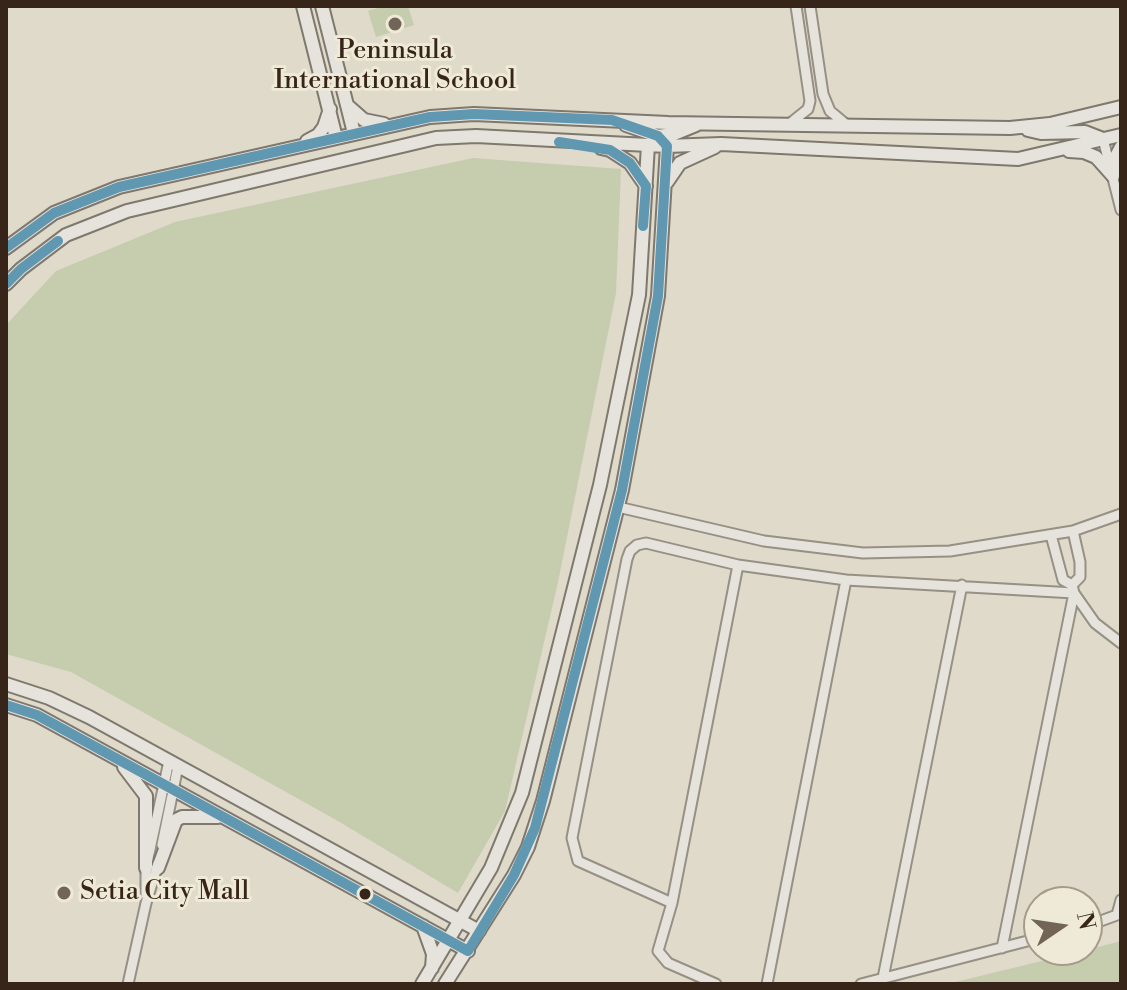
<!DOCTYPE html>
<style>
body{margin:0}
#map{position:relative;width:1127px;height:990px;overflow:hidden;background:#dfdac9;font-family:"Libre Bodoni",serif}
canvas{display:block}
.frame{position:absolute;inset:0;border:8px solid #38251a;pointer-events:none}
.north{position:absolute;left:1023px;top:886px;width:80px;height:80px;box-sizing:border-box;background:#efead7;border:2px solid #a69b8b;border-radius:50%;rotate:77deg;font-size:22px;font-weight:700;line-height:32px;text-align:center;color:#38251a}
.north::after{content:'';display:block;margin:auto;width:28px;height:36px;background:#726457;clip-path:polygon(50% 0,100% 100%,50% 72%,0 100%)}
</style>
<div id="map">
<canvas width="1127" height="990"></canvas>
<div class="frame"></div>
<div class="north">N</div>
</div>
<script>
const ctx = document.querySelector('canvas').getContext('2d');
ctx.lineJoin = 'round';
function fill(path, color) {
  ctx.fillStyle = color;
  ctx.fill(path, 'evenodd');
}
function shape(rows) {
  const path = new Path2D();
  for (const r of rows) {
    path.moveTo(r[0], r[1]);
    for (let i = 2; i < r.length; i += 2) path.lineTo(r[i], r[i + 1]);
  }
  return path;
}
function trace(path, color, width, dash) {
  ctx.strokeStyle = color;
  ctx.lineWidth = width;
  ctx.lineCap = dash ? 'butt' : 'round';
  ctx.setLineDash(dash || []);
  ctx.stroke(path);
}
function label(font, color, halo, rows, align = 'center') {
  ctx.font = font + ' "Libre Bodoni",serif';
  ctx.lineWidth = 6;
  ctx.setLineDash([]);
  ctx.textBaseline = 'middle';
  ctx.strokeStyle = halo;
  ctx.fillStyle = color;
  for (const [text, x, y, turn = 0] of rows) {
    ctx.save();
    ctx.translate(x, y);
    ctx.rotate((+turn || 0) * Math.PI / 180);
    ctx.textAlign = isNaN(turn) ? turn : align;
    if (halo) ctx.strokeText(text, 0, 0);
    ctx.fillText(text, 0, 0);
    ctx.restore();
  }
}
const green = shape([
 [385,6,408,6,414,25,376,37,368,11],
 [473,158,621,169,616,293,558,582,505,811,458,893,338,821,71,672,6,654,6,325,56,271,175,222],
 [1121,941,1121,984,947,984,1087,950]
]);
const street = shape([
 [810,6,823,94,830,111,848,126],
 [788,125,808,109,810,101,796,6],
 [1103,139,1121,210],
 [618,507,764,541,863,553,950,551,1073,531,1121,514],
 [1051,535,1063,580,1072,585,1074,593,1095,623,1121,643],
 [1072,585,1080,577,1080,562,1073,531],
 [162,845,178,766],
 [146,895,146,868,169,761],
 [672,903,578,861,572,838,627,559,630,551,637,545,646,543,738,565,846,580,1074,593],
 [1087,926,1117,915,1121,900],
 [1002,948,1074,593],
 [883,978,962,585],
 [128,984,146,903,158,864],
 [716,984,668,963,658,951,672,903,738,565],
 [767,984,846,580],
 [861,984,1039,938]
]);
const secondary = shape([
 [303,6,336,138],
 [322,6,354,133],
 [348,106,364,120,384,124],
 [626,125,658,136,674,134,696,125],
 [1028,130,1041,133,1085,132,1103,139],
 [307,141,318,135,324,127,330,109],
 [601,148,610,150,630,163,646,186],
 [1069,151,1084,152,1096,157,1113,176],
 [1113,176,1113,162,1121,147],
 [667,182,680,163,715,147],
 [6,248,54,213,119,187,430,117,474,114,668,123,1010,128,1050,124,1121,107],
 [6,284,21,269,66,235,127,211,436,138,476,136,667,146,721,144,1018,159,1121,135],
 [6,684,49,698,89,717,479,931],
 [6,705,37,715,468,951],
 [124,767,146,796,146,868],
 [158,868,176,820,182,817,218,817],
 [423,926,433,954,432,968],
 [422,984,491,868,522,793,600,485,639,295,648,145],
 [445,984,514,875,528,847,543,801,622,490,658,296,667,146]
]);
const bus1 = shape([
 [559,142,610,150,630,163,646,186,643,226],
 [6,248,54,213,119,187,430,117,474,114,612,120,658,136,667,146,658,296,622,490,535,828,514,875,468,951,37,715,6,705],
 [6,284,21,269,58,241]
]);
const markers = [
 [395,24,8,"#726457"],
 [64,893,8,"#726457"],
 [365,894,7,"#38251a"]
];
const poiNames = [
 ["Peninsula",395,52],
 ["International School",395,82],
 ["Setia City Mall",80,893,"left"]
];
fill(green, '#c5cdae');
trace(street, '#969085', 13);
trace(secondary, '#7e786e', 16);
trace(street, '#e6e3dc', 9);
trace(secondary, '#e6e3dc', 12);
trace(bus1, '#6098b1', 10);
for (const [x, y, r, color] of markers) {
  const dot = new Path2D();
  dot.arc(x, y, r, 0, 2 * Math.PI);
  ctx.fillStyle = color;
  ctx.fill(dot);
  trace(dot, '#efead7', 3);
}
label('26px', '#38251a', '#efead7', poiNames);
</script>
